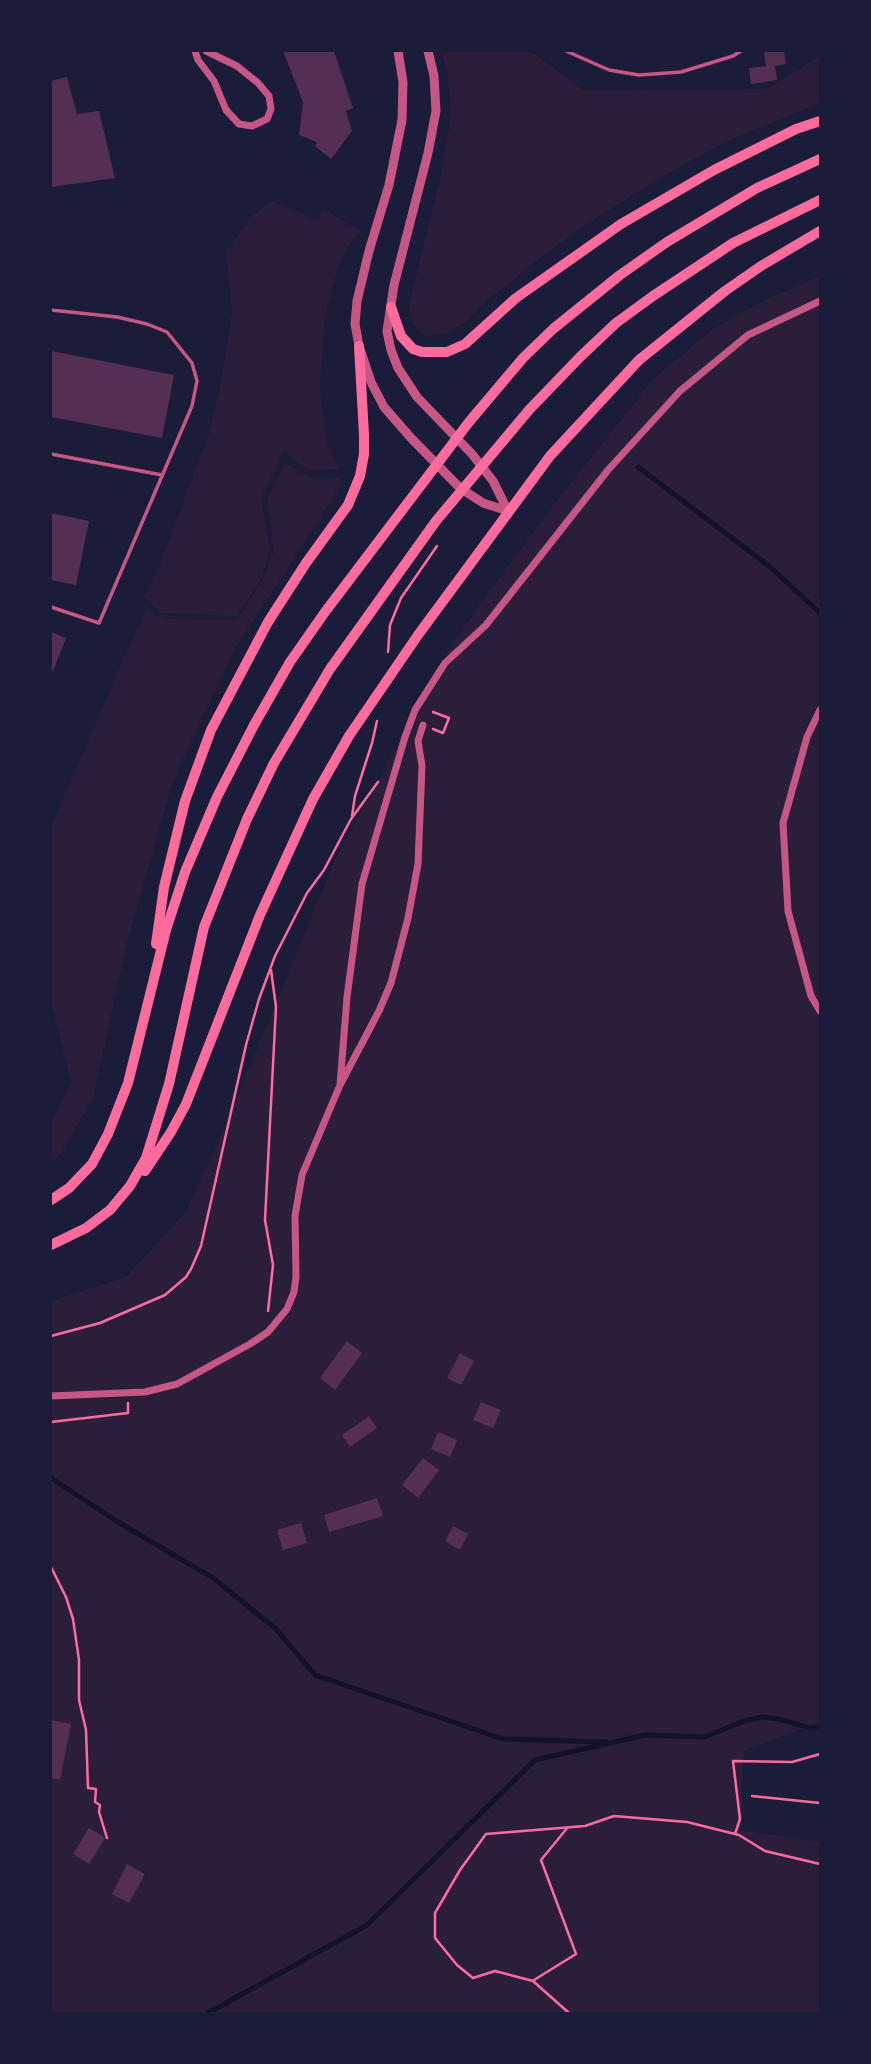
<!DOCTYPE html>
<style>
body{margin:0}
#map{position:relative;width:871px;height:2064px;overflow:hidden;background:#1b1b3a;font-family:"Alegreya Sans",sans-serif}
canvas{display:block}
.frame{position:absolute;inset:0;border:52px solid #1b1b3a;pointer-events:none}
</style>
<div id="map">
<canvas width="871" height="2064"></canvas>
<div class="frame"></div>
</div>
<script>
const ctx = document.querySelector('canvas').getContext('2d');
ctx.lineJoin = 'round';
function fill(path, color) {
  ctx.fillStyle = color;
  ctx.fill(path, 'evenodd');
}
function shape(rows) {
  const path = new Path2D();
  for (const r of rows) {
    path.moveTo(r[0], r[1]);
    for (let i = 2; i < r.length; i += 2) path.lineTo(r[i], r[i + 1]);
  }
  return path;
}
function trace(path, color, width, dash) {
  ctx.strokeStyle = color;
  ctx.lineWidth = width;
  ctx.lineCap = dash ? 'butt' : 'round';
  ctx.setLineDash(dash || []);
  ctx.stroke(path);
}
const green = shape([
 [441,51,531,51,584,90,766,89,820,56,820,103,723,143,650,184,574,232,486,301,466,322,447,333,427,336,421,333,412,323,409,305,441,175,451,115,448,76],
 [272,201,318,220,322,208,361,231,349,245,338,268,325,316,320,386,326,440,339,469,307,470,284,451,261,498,270,550,261,579,237,616,161,613,144,597,160,565,209,433,220,389,232,312,226,253,250,218],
 [820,276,820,1722,744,1751,740,1830,820,1842,820,2013,51,2013,51,1301,126,1277,185,1213,224,1129,336,858,455,639,548,512,653,379,714,328,765,300],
 [285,463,310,477,340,478,342,484,235,649,173,780,126,947,93,1098,63,1150,51,1164,51,1123,71,1082,51,1001,51,826,146,608,165,619,238,620,266,573,274,550,267,499]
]);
const stream = shape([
 [638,467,769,566,820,613],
 [51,1478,118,1522,213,1578,276,1629,315,1675,503,1739,606,1742],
 [208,2013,367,1925,535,1760,645,1735,704,1737,744,1721,762,1717,779,1719,810,1728,820,1727]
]);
const building = shape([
 [283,51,334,51,353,108,346,111,352,131,331,159,315,146,317,142,299,135,303,102],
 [764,51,784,51,786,64,775,66,777,80,751,84,749,68,766,66],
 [67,77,77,114,99,111,115,178,51,187,51,81],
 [51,351,174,375,162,438,51,417],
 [51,513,89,521,76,585,51,580],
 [51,632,66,638,51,676],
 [347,1341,362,1353,335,1390,320,1378],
 [460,1353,474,1361,461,1385,447,1378],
 [481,1402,501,1410,493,1428,473,1420],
 [369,1416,377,1428,350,1447,342,1435],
 [438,1432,457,1440,450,1457,431,1449],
 [423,1458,439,1470,418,1498,402,1485],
 [377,1498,383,1516,329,1532,324,1515],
 [301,1523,307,1543,283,1550,277,1530],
 [453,1526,468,1534,460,1550,445,1541],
 [51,1720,71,1724,60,1780,51,1778],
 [89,1828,105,1838,89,1864,73,1854],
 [127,1864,145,1874,129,1903,112,1894]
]);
const path = shape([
 [388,652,390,625,401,598,437,546],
 [433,712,449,718,443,733,433,729],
 [352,816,355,796,372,743,377,721],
 [268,1311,273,1265,265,1220,276,1007,271,970],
 [51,1336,100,1323,165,1295,186,1277,191,1269,201,1246,246,1045,259,999,275,956,307,893,324,870,351,819,378,782],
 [51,1422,128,1413,128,1403],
 [51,1567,66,1597,73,1619,79,1660,79,1700,86,1730,88,1788,96,1789,95,1802,100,1805,99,1812,107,1838],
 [752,1796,820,1803],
 [735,1834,740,1819,733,1761,792,1762,820,1754],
 [534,1980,576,1954,541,1860,568,1827],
 [569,2013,533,1981,495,1971,473,1978,457,1965,435,1938,435,1913,460,1870,486,1834,585,1826,614,1816,687,1822,739,1835,765,1851,820,1864]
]);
const service = shape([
 [566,51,609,70,639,75,681,72,733,56,741,51],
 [51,310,117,317,147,324,167,332,192,363,197,381,192,406,99,623,51,607],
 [51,454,162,475]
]);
const minor = shape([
 [195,51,198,60,214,81,226,110,239,124,252,126,267,119,271,109,269,96,258,83,237,66,206,51],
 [820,710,807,737,783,823,788,911,811,996,820,1011],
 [340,1085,347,997,362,884,405,737,415,710,445,663,486,625,608,470,680,391,748,335,820,301],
 [51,1396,145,1392,177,1384,250,1344,268,1332,287,1309,294,1292,296,1277,295,1216,302,1175,340,1085,379,1011,391,983,408,918,418,864,422,766,418,741,423,725]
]);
const tertiary = shape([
 [398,51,403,82,402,120,389,185,369,251,357,301,355,324,359,346,371,382,384,407,411,438,460,488,483,503,508,511],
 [428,51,434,76,436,111,428,153,394,285,387,331,391,350,398,368,417,397,472,454,493,481,508,511]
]);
const primary = shape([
 [391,307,401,336,413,349,422,352,447,352,465,344,516,298,621,224,714,170,796,129,820,121],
 [156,944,164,887,185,801,211,730,268,622,306,563,348,505,360,476,364,454,364,435,359,346],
 [145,1171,171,1132,186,1104,260,915,313,799,349,736,418,635,550,456,639,360,725,291,761,266,820,231],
 [51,1200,69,1188,92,1164,108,1134,128,1083,166,930,185,872,217,797,254,725,290,662,325,612,469,422,523,358,553,329,620,275,667,242,757,188,820,159],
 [51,1245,86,1228,110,1210,130,1186,146,1158,169,1084,204,927,247,819,274,763,330,669,436,521,529,410,580,357,616,323,653,296,733,243,820,200]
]);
fill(green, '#2a1e3b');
trace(stream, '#12122b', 5);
fill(building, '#542f53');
trace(path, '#ff6b9d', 2.5);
trace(service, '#c65784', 3.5);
trace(minor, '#c65784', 7);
trace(tertiary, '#c65784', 9);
trace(primary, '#ff6b9d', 10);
</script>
